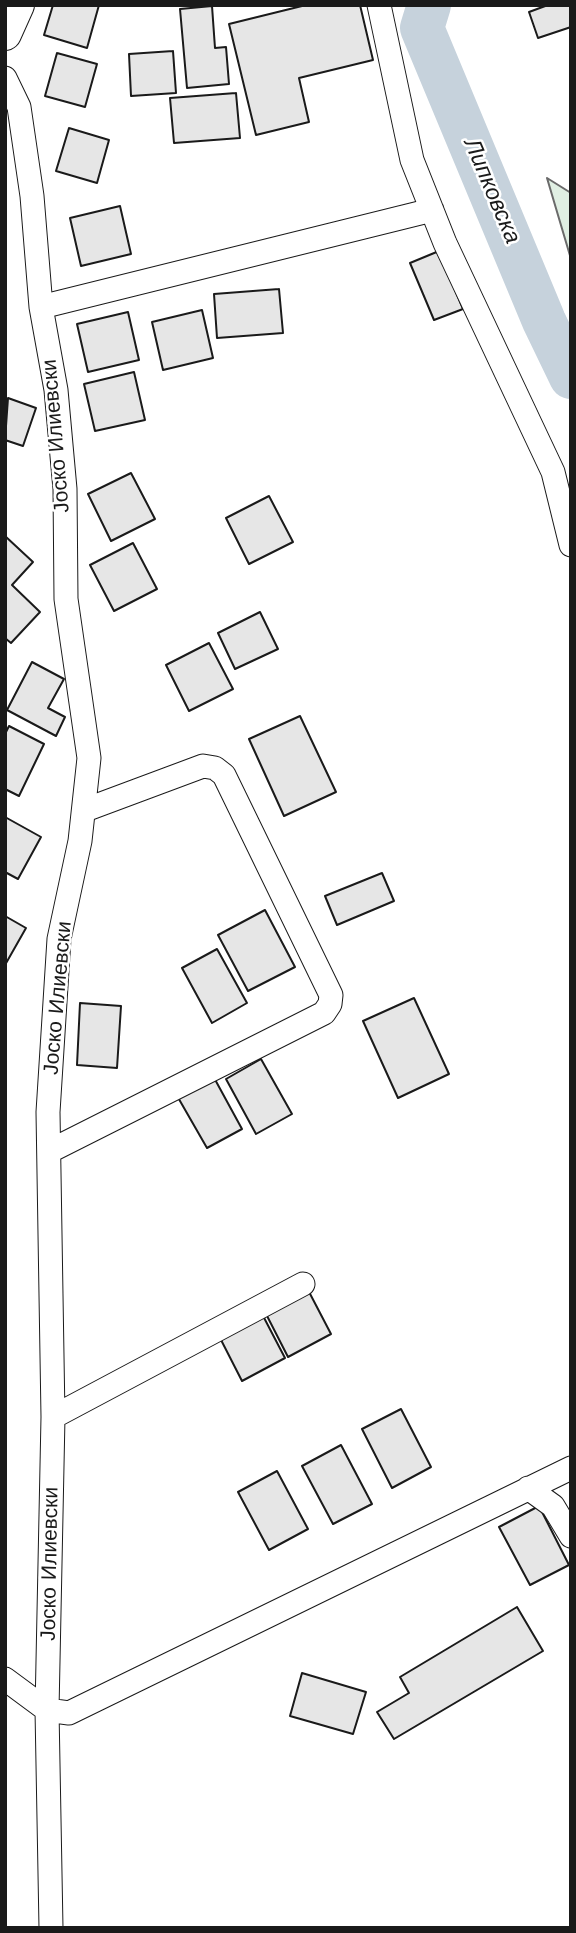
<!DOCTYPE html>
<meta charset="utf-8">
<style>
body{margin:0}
#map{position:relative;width:576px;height:1933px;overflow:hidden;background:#fff;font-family:"Work Sans",sans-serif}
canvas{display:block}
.frame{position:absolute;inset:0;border:7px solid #1a1a1a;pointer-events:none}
</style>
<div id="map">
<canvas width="576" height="1933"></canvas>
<div class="frame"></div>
</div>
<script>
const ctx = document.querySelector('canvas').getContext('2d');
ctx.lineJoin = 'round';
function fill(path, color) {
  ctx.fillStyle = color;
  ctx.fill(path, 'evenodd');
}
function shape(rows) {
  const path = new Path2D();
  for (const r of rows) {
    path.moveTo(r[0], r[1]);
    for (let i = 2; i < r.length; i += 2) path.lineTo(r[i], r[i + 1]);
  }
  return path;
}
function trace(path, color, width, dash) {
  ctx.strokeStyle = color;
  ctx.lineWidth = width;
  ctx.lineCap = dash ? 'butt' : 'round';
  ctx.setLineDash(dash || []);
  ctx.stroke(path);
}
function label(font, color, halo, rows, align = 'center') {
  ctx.font = font + ' "Work Sans",sans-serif';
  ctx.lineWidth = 5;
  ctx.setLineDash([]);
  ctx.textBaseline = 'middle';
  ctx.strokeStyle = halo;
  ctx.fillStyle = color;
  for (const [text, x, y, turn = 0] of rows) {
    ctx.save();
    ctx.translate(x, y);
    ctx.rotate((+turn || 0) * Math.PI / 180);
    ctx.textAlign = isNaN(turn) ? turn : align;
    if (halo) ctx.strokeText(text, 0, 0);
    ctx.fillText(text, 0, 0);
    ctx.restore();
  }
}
const green = shape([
 [547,178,571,193,571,259,547,178]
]);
const river = shape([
 [429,5,422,28,544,321,571,377]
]);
const building = shape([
 [53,5,99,5,87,48,44,35,53,5],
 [306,5,360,5,373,60,299,78,309,122,256,135,229,24,306,5],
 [548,5,571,5,571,27,538,38,529,12,548,5],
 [212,6,215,48,226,47,229,84,187,88,180,9,212,6],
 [173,51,176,93,131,96,129,54,173,51],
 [57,53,97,64,85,107,45,96,57,53],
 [236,93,240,138,174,143,170,98,236,93],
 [69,128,109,140,97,183,56,171,69,128],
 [120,206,131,254,81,266,70,218,120,206],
 [439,251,463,309,434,320,410,263,439,251],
 [279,289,283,333,217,338,214,294,279,289],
 [202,310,213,358,163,370,152,322,202,310],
 [128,312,139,360,88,372,77,324,128,312],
 [134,372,145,420,95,431,84,384,134,372],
 [8,398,36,408,23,446,5,440,8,398],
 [131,473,155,519,111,541,88,494,131,473],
 [269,496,293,542,249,564,226,518,269,496],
 [5,536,33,562,12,585,40,612,11,643,5,638,5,536],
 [133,543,157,589,114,611,90,565,133,543],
 [260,612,278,649,235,669,218,633,260,612],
 [209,643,233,689,189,711,166,665,209,643],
 [32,662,64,679,48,708,65,717,56,736,7,710,32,662],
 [300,716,336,792,284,816,249,739,300,716],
 [9,726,44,744,19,796,5,789,5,734,9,726],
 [5,817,41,837,18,879,5,872,5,817],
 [382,873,394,901,337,925,325,896,382,873],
 [265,910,295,967,248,991,218,935,265,910],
 [5,916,26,928,5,965,5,916],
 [217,949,247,1003,212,1023,182,968,217,949],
 [414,998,449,1074,398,1098,363,1021,414,998],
 [80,1003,121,1006,117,1068,77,1065,80,1003],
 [261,1059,292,1114,256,1134,226,1079,261,1059],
 [212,1074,242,1129,207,1148,176,1094,212,1074],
 [307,1288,331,1334,288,1357,264,1310,307,1288],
 [261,1312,285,1358,242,1381,218,1334,261,1312],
 [401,1409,431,1467,392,1488,362,1429,401,1409],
 [341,1445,372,1504,333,1524,302,1466,341,1445],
 [277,1471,308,1529,269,1550,238,1492,277,1471],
 [539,1506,569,1565,530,1585,499,1527,539,1506],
 [517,1607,543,1651,394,1739,377,1712,409,1693,400,1677,517,1607],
 [302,1673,366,1692,353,1734,290,1716,302,1673]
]);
const street = shape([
 [379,5,412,160,445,243,553,472,571,545],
 [5,78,19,107,32,196,41,307,56,390,65,489,66,599,89,758,80,841,59,939,48,1112,53,1417,47,1710,51,1928],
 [41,307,432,210],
 [50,1151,324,1013,330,1004,331,995,224,775,215,768,203,766,85,810],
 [53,1417,303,1284],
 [528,1488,553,1506,571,1536],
 [5,1679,47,1710,69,1713,571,1468]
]);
const secondary = shape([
 [5,34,18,5]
]);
const streetNames = [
 ["Јоско Илиевски",56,436,-95],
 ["Јоско Илиевски",58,998,-85],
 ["Јоско Илиевски",50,1564,-89]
];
const waterNames = [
 ["Липковска",492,191,67]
];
fill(green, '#e0efe3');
trace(green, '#6a6a6a', 2);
trace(river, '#c6d2dc', 44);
fill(building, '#e6e6e6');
trace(building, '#1a1a1a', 2);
trace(street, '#1a1a1a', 25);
trace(secondary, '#1a1a1a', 34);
trace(street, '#fff', 23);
trace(secondary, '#fff', 32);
label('21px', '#1a1a1a', '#fff', streetNames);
label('italic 23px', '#1a1a1a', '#fff', waterNames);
</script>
